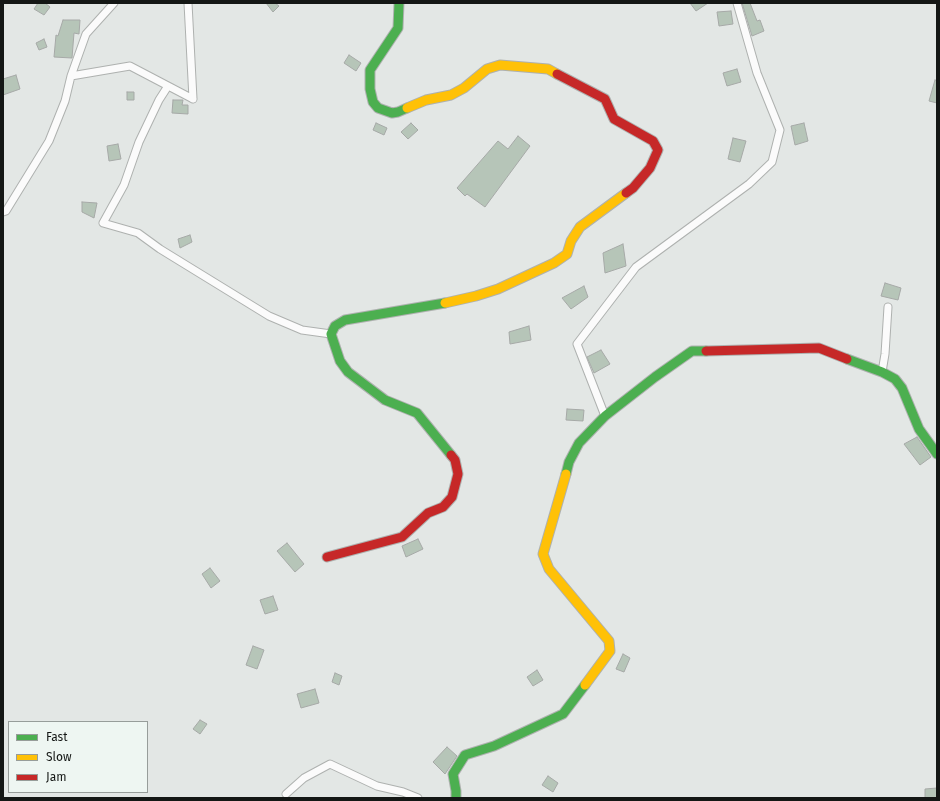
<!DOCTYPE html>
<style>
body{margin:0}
#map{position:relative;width:940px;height:801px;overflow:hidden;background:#e3e7e5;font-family:"Fira Sans",sans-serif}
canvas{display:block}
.frame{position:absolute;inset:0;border:4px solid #141715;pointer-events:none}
.legend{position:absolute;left:8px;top:721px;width:140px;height:72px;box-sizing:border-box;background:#eef6f2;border:1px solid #979d9a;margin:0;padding:5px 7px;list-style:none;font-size:12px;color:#141715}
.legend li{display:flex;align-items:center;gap:8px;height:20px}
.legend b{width:20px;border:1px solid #979d9a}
</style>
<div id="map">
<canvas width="940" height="801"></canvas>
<div class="frame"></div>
<ul class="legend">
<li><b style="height:5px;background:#4caf50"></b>Fast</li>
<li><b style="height:5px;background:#ffc107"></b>Slow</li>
<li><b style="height:5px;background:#c62828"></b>Jam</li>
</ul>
</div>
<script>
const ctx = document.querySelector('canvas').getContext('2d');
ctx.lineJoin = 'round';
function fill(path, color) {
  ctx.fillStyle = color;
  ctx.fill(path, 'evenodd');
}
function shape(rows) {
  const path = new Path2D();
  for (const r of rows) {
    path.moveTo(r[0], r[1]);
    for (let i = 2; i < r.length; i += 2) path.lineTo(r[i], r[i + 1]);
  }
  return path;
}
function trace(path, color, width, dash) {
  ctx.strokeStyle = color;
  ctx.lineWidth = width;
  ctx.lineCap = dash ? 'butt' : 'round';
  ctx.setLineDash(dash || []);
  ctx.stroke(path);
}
const building = shape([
 [38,3,45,3,50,7,44,15,34,9,38,3],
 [266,3,275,3,279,6,273,12,266,3],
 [690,3,708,3,696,11,690,3],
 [742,3,750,3,757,21,760,20,764,31,752,36,742,3],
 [731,11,733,24,719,26,717,12,731,11],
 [63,20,80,20,79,34,74,33,72,58,54,57,56,35,58,36,63,20],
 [44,39,47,47,39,50,36,43,44,39],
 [349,55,361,63,356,71,344,63,349,55],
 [737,69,741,82,727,86,723,73,737,69],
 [16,75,20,89,3,95,3,79,16,75],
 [935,80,937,81,937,103,929,101,935,80],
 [127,92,134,92,134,100,127,100,127,92],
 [173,100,183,100,182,105,188,105,188,114,172,113,173,100],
 [376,123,387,128,384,135,373,130,376,123],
 [411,123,418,130,408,139,401,132,411,123],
 [804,123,808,141,795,145,791,126,804,123],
 [518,136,530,146,485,207,467,194,465,196,457,188,498,141,508,149,518,136],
 [733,138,746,141,740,162,728,159,733,138],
 [118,144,121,159,109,161,107,146,118,144],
 [82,202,97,203,94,218,82,212,82,202],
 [190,235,192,242,180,248,178,239,190,235],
 [623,244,626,266,605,273,603,253,623,244],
 [885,283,901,288,898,300,881,296,885,283],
 [584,286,588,297,571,309,562,298,584,286],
 [529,326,531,340,510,344,509,332,529,326],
 [601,350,610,364,594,373,587,357,601,350],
 [567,409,584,410,583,421,566,420,567,409],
 [917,437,931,457,920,465,904,444,917,437],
 [418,539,423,549,406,557,402,546,418,539],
 [287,543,304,564,295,572,277,551,287,543],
 [210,568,220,581,211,588,202,574,210,568],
 [273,596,278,610,265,614,260,600,273,596],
 [253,646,264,650,257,669,246,665,253,646],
 [623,654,630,658,624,672,616,669,623,654],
 [537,670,543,680,533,686,527,677,537,670],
 [335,673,342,676,339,685,332,682,335,673],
 [315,689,319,703,301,708,297,694,315,689],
 [200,720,207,724,200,734,193,729,200,720],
 [447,747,457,756,445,774,433,762,447,747],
 [548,776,558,783,553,792,542,785,548,776],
 [937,788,937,798,925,798,925,789,937,788]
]);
const street = shape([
 [114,3,86,34,71,76,130,66,193,99],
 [188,3,193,99],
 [168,86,159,100,139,142,124,185,103,223,138,233,160,249,269,316,302,330,331,334],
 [3,212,6,211,49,141,65,101,71,76],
 [882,372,885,354,888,307],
 [605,416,577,344,636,267,749,184,772,162,780,130,757,73,737,3],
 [286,794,304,778,330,764,377,786,403,792,418,798]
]);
const fast = shape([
 [399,3,398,28,370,70,370,89,373,102,378,108,392,113,398,112,407,108],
 [445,303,345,320,335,326,331,334,340,361,348,372,385,400,417,413,451,455],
 [847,359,882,372,895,379,902,388,919,429,937,454],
 [566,474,569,462,579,443,605,416,655,377,692,351,706,351],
 [456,798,456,791,453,774,465,755,494,746,563,714,585,685]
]);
const slow = shape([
 [407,108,426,100,451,95,464,88,487,69,500,65,548,69,557,74],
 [445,303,476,296,498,289,554,263,567,254,571,241,580,227,626,193],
 [566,474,543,554,549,569,609,641,610,651,585,685]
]);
const jam = shape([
 [557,74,605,99,614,119,653,141,658,150,650,168,633,188,626,193],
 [706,351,819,348,847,359],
 [327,557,402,537,428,513,443,507,452,497,458,474,455,460,451,455]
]);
fill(building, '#b6c5b8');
trace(building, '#a6a9a7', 1);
trace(street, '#aeb1af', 9);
trace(fast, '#aeb1af', 11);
trace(slow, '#aeb1af', 11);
trace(jam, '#aeb1af', 11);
trace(street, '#fbfbfb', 7);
trace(fast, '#4caf50', 9);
trace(slow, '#ffc107', 9);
trace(jam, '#c62828', 9);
</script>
